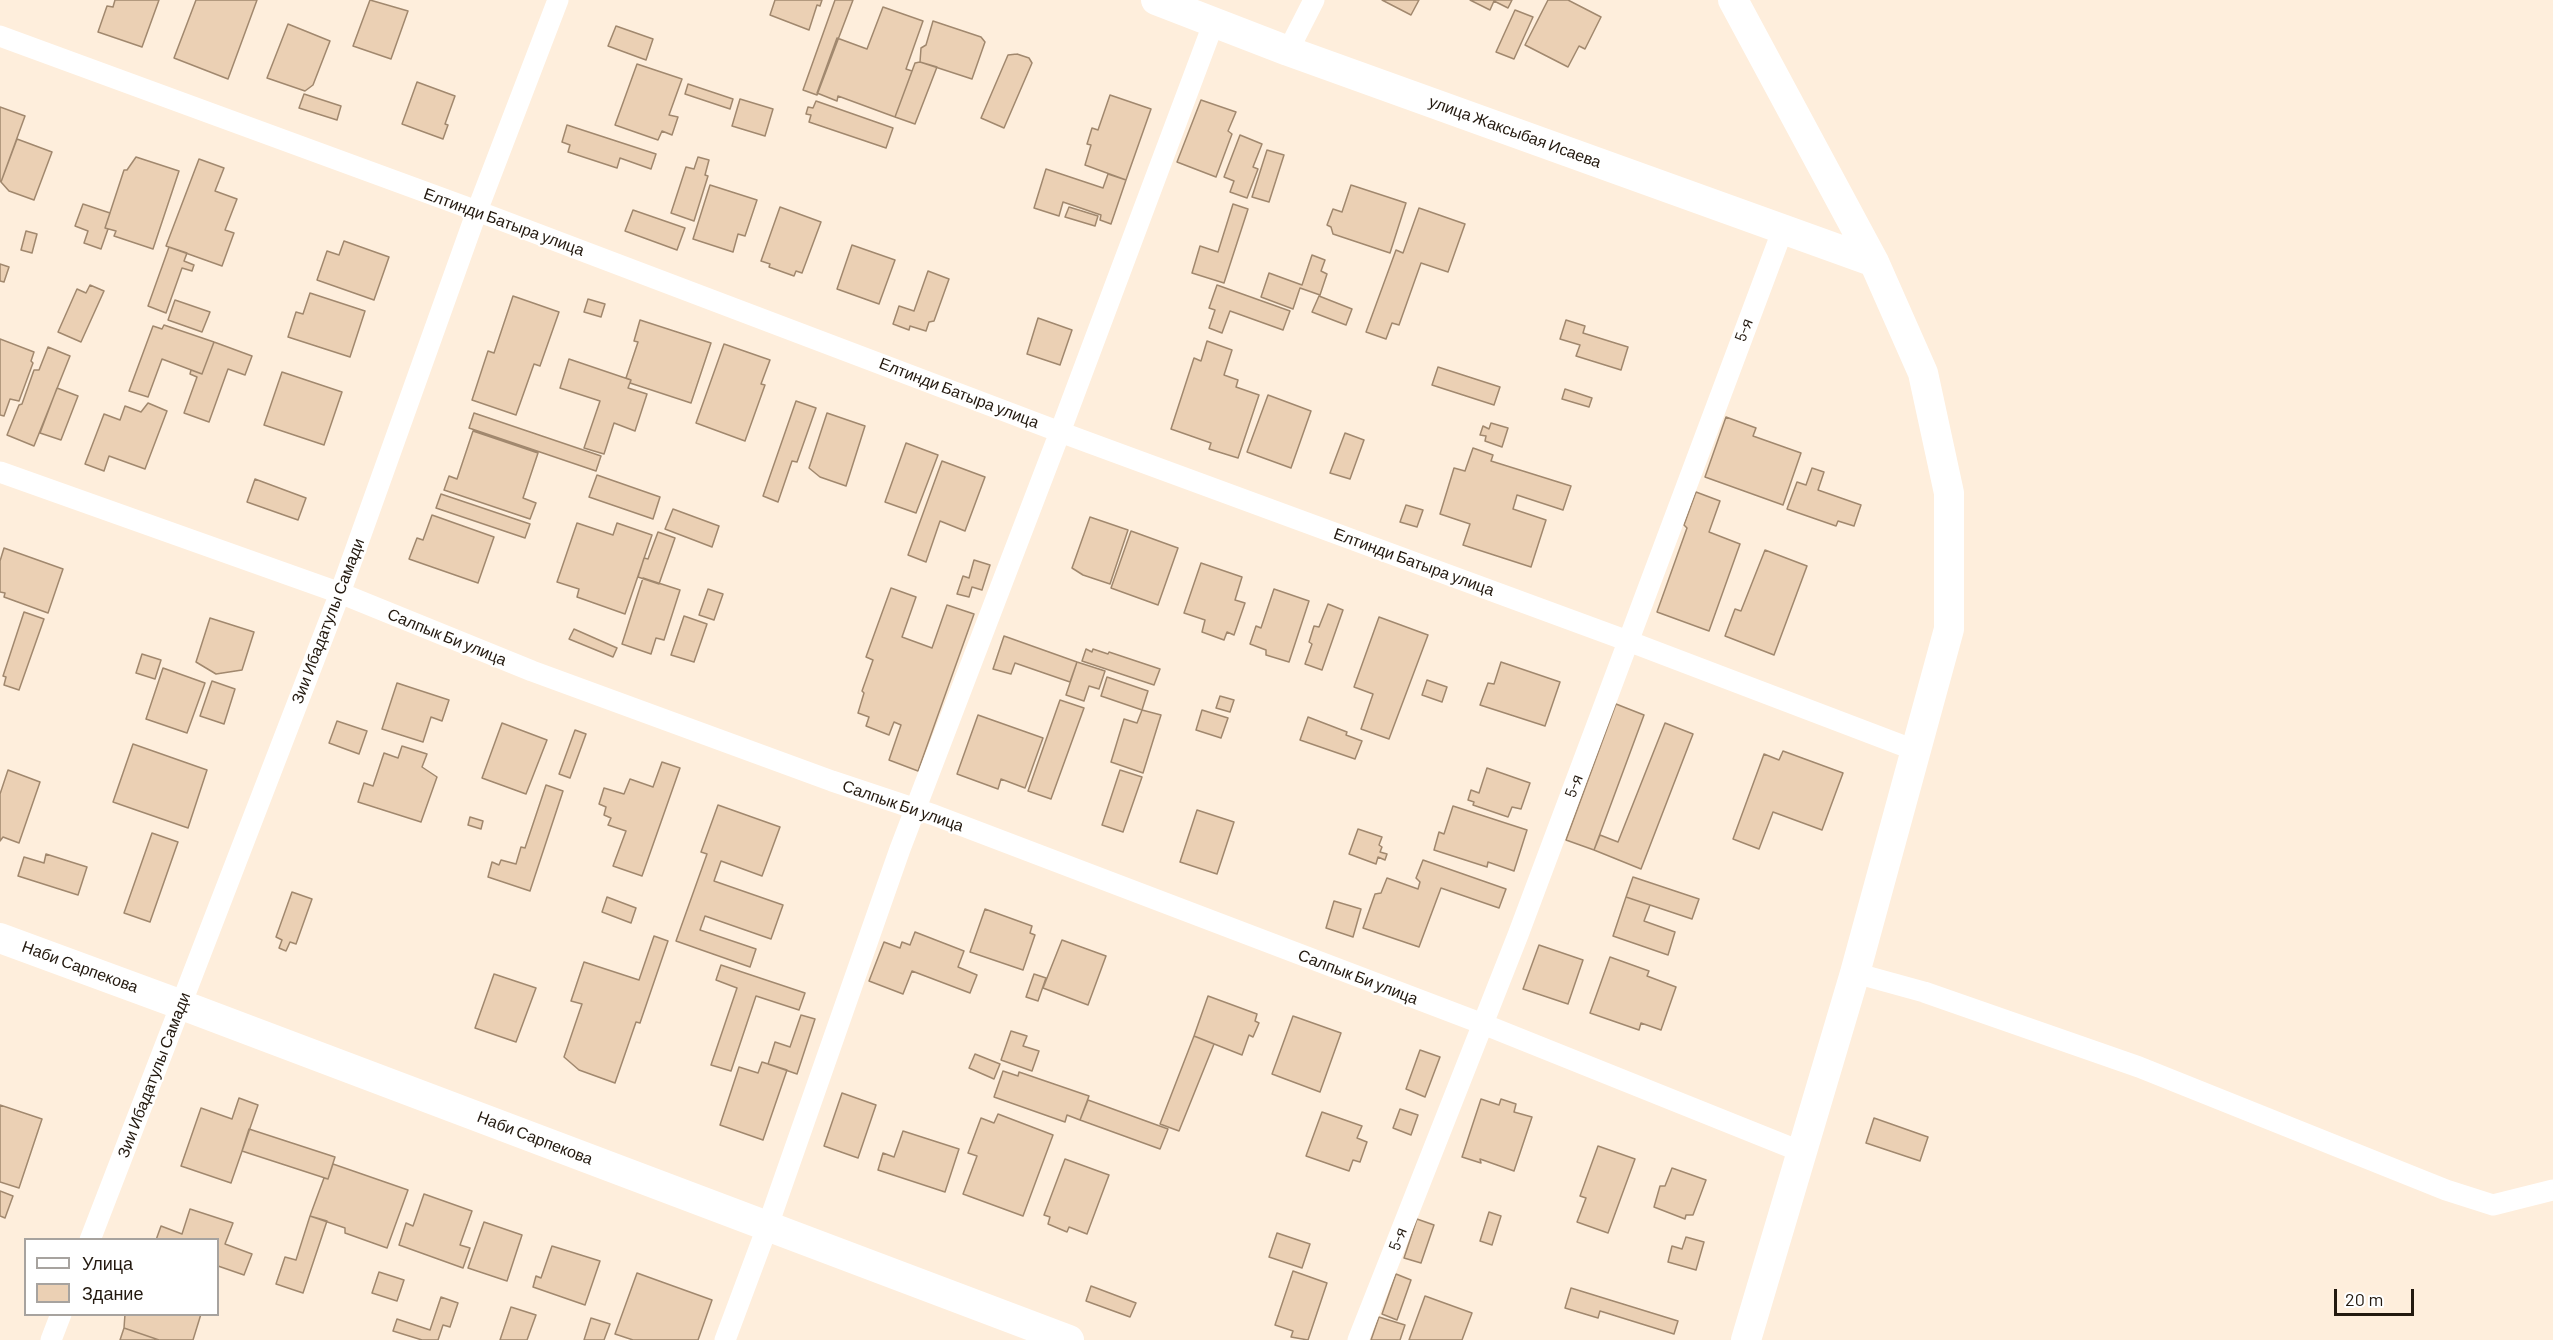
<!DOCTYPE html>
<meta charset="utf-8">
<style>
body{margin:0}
#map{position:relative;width:2553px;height:1340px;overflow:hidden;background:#feeedc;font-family:Barlow,sans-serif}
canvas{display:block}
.legend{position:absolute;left:24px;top:1238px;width:195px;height:78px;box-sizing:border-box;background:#fff;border:2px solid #a7a39f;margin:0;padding:8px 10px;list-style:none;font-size:18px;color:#23190f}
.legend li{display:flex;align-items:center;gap:12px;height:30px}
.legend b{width:30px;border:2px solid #a7a39f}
.scale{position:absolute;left:2334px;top:1289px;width:80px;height:27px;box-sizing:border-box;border:3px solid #23190f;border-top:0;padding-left:8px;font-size:18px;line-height:21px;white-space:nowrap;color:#23190f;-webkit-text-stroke:4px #fff;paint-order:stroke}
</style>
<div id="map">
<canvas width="2553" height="1340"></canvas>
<ul class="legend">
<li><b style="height:8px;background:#fff"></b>Улица</li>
<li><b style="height:16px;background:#ebd0b4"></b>Здание</li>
</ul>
<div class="scale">20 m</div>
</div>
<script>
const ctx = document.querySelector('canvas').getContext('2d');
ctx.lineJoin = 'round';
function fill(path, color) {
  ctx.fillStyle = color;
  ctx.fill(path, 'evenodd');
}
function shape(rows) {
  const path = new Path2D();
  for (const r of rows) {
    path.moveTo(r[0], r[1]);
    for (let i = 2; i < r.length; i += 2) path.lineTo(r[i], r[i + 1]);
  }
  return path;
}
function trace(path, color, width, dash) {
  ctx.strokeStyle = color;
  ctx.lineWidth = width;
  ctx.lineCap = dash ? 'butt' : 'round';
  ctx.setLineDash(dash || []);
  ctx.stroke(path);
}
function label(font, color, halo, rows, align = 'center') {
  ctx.font = font + ' Barlow,sans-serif';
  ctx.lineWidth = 4.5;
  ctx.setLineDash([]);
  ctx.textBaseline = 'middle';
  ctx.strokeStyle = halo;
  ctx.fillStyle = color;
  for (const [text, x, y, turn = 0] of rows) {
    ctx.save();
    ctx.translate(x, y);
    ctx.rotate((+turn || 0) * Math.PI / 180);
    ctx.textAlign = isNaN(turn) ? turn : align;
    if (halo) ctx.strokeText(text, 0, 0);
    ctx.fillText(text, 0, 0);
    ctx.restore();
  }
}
const building = shape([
 [115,0,159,0,142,47,98,32,107,6,113,7,115,0],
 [196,0,257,0,228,79,174,58,196,0],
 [370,0,408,11,391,59,353,46,370,0],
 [775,0,822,0,820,6,817,5,809,30,770,15,775,0],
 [835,0,853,0,817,95,803,90,835,0],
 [1382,0,1419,0,1411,15,1382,0],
 [1470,0,1512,0,1508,8,1494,1,1490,10,1470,0],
 [1548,0,1568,0,1601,17,1585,49,1579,46,1568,67,1525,45,1548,0],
 [883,7,923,21,906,69,912,71,895,117,838,96,837,101,817,93,837,38,867,49,883,7],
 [1515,10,1533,17,1514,59,1496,52,1515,10],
 [933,21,981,37,985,42,972,79,920,62,921,48,926,45,933,21],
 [288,24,330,41,313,85,305,91,267,78,288,24],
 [616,26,653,39,646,60,608,46,616,26],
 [1017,54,1029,58,1032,63,1004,128,981,118,1008,55,1017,54],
 [920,62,937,67,915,124,895,117,915,63,920,62],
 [637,64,682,79,669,115,678,117,672,135,662,131,658,140,615,125,637,64],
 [417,82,455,96,445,124,448,125,443,139,402,124,417,82],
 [688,84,733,99,730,109,685,94,688,84],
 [304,94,341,106,337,120,299,108,304,94],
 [1110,95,1151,109,1126,180,1085,165,1091,145,1087,144,1092,128,1098,130,1110,95],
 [740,99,773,109,765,136,732,126,740,99],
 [1201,100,1236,112,1228,131,1232,134,1216,177,1177,162,1201,100],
 [816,101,893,128,886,148,809,122,811,115,806,114,808,107,813,108,816,101],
 [0,107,25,116,1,182,0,181,0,107],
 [567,125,656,154,651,169,620,158,617,168,568,152,570,145,562,142,567,125],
 [1240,135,1262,144,1253,167,1258,169,1247,198,1230,192,1234,181,1224,177,1240,135],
 [17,139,52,152,34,200,9,191,1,182,17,139],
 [1267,150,1284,155,1269,202,1252,197,1267,150],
 [136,157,179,171,153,249,114,236,116,231,105,228,124,170,127,170,136,157],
 [698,157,709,160,705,175,708,176,694,221,671,213,686,167,694,169,698,157],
 [199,159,224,168,215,191,237,199,225,230,234,233,222,266,166,246,199,159],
 [1046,169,1103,188,1108,174,1126,180,1111,224,1100,220,1101,215,1063,202,1059,216,1034,208,1046,169],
 [710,185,757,200,745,236,738,234,733,252,693,239,710,185],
 [1351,185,1406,203,1390,253,1333,234,1331,227,1327,225,1333,209,1342,212,1351,185],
 [83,204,110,213,105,228,108,229,101,249,84,243,88,231,75,226,83,204],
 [1233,204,1248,209,1224,283,1192,273,1200,246,1218,252,1233,204],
 [780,207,821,222,802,273,796,271,794,276,769,267,770,264,761,261,780,207],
 [1069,207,1098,216,1095,226,1065,217,1069,207],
 [1419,208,1465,224,1448,272,1421,263,1399,325,1392,323,1386,339,1366,332,1396,250,1403,253,1419,208],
 [633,210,685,228,677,250,625,231,633,210],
 [26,231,37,234,32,253,21,250,26,231],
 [344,241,389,257,374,300,317,280,327,251,339,255,344,241],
 [852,245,895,260,879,304,837,289,852,245],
 [169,247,187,253,184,261,194,265,192,271,182,268,166,313,148,306,169,247],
 [1312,255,1325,260,1321,271,1327,274,1320,295,1300,288,1293,309,1261,297,1269,273,1302,285,1312,255],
 [0,264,9,267,4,282,0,281,0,264],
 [928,271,949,279,934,321,929,322,926,331,910,326,909,330,893,324,899,306,914,311,928,271],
 [90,285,104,291,81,342,58,332,77,289,86,293,90,285],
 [1217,285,1290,311,1283,330,1230,311,1222,333,1209,328,1215,310,1209,308,1217,285],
 [310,293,365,311,350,357,288,337,296,312,303,314,310,293],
 [513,296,559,312,540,366,534,364,516,415,472,400,488,351,494,353,513,296],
 [1319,296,1352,309,1346,325,1312,312,1319,296],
 [588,299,605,304,601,317,584,312,588,299],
 [175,300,210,312,202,332,168,320,175,300],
 [1038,318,1072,330,1060,365,1027,354,1038,318],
 [640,320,711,343,691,403,630,383,631,380,626,378,638,342,634,341,640,320],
 [1566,320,1585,326,1583,333,1628,347,1621,370,1576,356,1580,345,1560,339,1566,320],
 [164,325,214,342,202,374,162,359,148,397,129,391,153,326,162,329,164,325],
 [0,339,34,352,31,361,33,363,19,401,10,399,4,416,0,415,0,339],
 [1207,341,1232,350,1224,375,1238,380,1236,387,1259,395,1238,458,1209,449,1211,443,1171,429,1194,358,1201,361,1207,341],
 [214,342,252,356,245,375,228,369,209,422,184,413,197,377,190,374,191,370,202,374,214,342],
 [724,344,770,360,761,384,765,385,745,441,696,423,724,344],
 [48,347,70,356,34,446,7,435,19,405,22,404,34,370,39,370,48,347],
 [569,359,631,380,628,388,647,394,635,431,614,423,604,454,584,448,600,401,560,388,569,359],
 [1438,367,1500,387,1494,405,1432,385,1438,367],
 [282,372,342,392,324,445,264,425,282,372],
 [57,388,78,396,61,440,40,433,57,388],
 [1565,389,1592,398,1589,407,1562,399,1565,389],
 [1268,395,1311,411,1291,468,1247,452,1268,395],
 [796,401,816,408,797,462,792,461,778,502,763,496,796,401],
 [148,403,167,411,145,469,109,456,104,471,85,464,104,414,120,420,125,406,141,412,148,403],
 [474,413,601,456,596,471,469,428,474,413],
 [827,413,865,426,846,486,820,477,809,468,827,413],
 [1726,417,1756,428,1753,436,1801,453,1783,505,1705,477,1726,417],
 [1491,423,1508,428,1502,447,1485,441,1486,436,1480,435,1483,426,1489,429,1491,423],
 [473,431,538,453,523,498,536,503,530,519,444,490,449,476,457,479,473,431],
 [1345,433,1364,440,1350,479,1330,473,1345,433],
 [906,443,938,455,916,513,885,502,906,443],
 [1473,448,1493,455,1491,461,1571,486,1563,510,1517,495,1513,509,1546,520,1531,567,1463,545,1470,524,1440,514,1454,468,1465,471,1473,448],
 [942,461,985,477,965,531,940,521,926,562,908,555,942,461],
 [1812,468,1824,472,1818,490,1861,505,1854,526,1838,521,1836,526,1787,509,1797,482,1806,485,1812,468],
 [597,475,660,497,653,519,589,497,597,475],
 [255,479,306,498,298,520,247,502,255,479],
 [1696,492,1720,501,1709,532,1740,544,1709,631,1657,612,1687,528,1684,525,1696,492],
 [441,494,530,524,525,538,436,508,441,494],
 [1406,505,1423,510,1417,527,1400,522,1406,505],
 [673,509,719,526,712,547,665,529,673,509],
 [432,515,494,537,478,583,409,559,417,538,423,540,432,515],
 [1090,517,1128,530,1110,584,1083,575,1072,568,1090,517],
 [577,523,613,535,617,523,652,535,625,614,577,597,579,589,557,582,577,523],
 [1131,531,1178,548,1158,605,1111,588,1131,531],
 [658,532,675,538,659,584,638,577,644,558,648,559,658,532],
 [4,548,63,569,48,613,4,597,5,593,0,592,0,561,4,548],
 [1765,550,1807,566,1774,655,1725,636,1735,609,1741,611,1765,550],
 [974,560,990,565,982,590,972,587,969,597,957,594,963,576,969,578,974,560],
 [1201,563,1242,577,1235,600,1245,603,1234,635,1227,632,1224,640,1202,632,1205,620,1184,613,1201,563],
 [643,578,680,590,664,640,656,638,651,654,622,644,643,578],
 [891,588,916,597,902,637,932,648,947,605,974,614,918,771,889,760,901,725,894,722,889,735,866,726,869,717,858,713,864,693,862,691,873,660,866,657,891,588],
 [708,589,723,594,714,620,699,615,708,589],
 [1274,589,1309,601,1289,662,1266,655,1266,650,1250,644,1256,626,1261,628,1274,589],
 [1328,604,1343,610,1322,670,1305,664,1312,644,1309,642,1314,626,1319,627,1328,604],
 [24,612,44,619,19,690,4,685,6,677,3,676,24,612],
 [684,616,707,624,694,662,671,655,684,616],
 [1379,617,1428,635,1389,739,1361,729,1373,694,1354,687,1379,617],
 [210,618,254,632,242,670,216,674,196,662,210,618],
 [574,629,617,648,613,657,569,639,574,629],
 [1004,636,1077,662,1070,682,1015,663,1011,674,993,669,1004,636],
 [1086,649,1092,652,1093,649,1108,654,1109,652,1160,669,1154,685,1082,661,1086,649],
 [142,654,161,660,155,679,136,673,142,654],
 [1077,662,1105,671,1099,689,1089,686,1084,701,1066,695,1077,662],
 [1501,662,1560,682,1545,726,1480,705,1488,683,1494,684,1501,662],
 [163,668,205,683,187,733,146,719,163,668],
 [1107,677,1148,691,1142,710,1101,696,1107,677],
 [1427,680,1447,687,1442,702,1422,695,1427,680],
 [212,681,235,689,224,724,200,716,212,681],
 [397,683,449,700,442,721,431,717,423,742,382,729,397,683],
 [1220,696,1234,700,1230,712,1216,708,1220,696],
 [1060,700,1084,708,1051,799,1028,791,1060,700],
 [1616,704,1644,715,1594,850,1566,840,1616,704],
 [1142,710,1161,715,1143,773,1111,762,1124,719,1137,723,1142,710],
 [1202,710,1228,718,1221,738,1196,730,1202,710],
 [978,715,1043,738,1025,788,1001,779,998,789,957,774,978,715],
 [1308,717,1347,732,1346,735,1362,741,1355,759,1300,740,1308,717],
 [337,721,367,731,359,754,329,743,337,721],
 [502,723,547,740,526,794,482,778,502,723],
 [1665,723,1693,734,1641,869,1594,850,1600,835,1618,842,1665,723],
 [575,730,586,734,570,778,559,774,575,730],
 [133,744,207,770,188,828,113,802,133,744],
 [402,746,427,754,422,767,437,777,421,822,358,802,364,783,373,786,384,753,398,758,402,746],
 [1783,751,1843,773,1822,830,1773,812,1759,849,1733,839,1764,754,1779,760,1783,751],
 [662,762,680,768,642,876,613,866,626,831,608,825,611,818,604,815,606,807,599,804,604,788,624,794,630,779,653,787,662,762],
 [1487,768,1530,783,1521,809,1512,807,1508,817,1473,805,1474,802,1468,800,1471,790,1479,793,1487,768],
 [8,770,40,782,19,843,3,837,0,841,0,794,8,770],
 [1120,770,1142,777,1123,832,1102,825,1120,770],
 [546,785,563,791,530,891,488,877,492,862,499,865,501,860,516,864,521,847,525,848,546,785],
 [718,805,780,827,762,876,721,861,714,881,783,905,771,939,705,916,700,930,756,949,750,967,676,941,707,854,701,852,718,805],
 [1453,806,1527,830,1514,871,1488,862,1487,867,1434,850,1439,832,1444,834,1453,806],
 [1197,810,1234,822,1217,874,1180,862,1197,810],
 [470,817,483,821,481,829,468,825,470,817],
 [1358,829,1382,837,1379,845,1382,847,1380,852,1387,854,1385,860,1378,857,1376,864,1349,854,1358,829],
 [152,833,178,842,150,922,124,913,152,833],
 [46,854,87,867,78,895,18,876,24,857,44,863,46,854],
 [1423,860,1506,889,1499,908,1441,888,1419,947,1363,928,1375,894,1381,893,1387,878,1418,889,1420,882,1416,878,1423,860],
 [1633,877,1699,899,1692,919,1626,897,1633,877],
 [292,892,312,899,296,944,290,942,286,951,279,948,282,940,276,937,292,892],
 [607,897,636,908,631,923,602,912,607,897],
 [1626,897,1650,905,1644,921,1675,932,1668,955,1613,936,1626,897],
 [1334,901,1361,909,1353,937,1326,928,1334,901],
 [985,909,1032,926,1030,933,1035,935,1023,970,970,952,985,909],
 [915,932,964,951,958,967,977,975,970,993,912,971,903,994,869,981,884,942,900,948,902,942,910,945,915,932],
 [654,936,668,941,640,1023,636,1022,615,1083,579,1070,564,1057,582,1004,571,1001,584,962,639,980,654,936],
 [1062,940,1106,956,1088,1005,1043,988,1062,940],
 [1539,945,1583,960,1568,1004,1523,989,1539,945],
 [1610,957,1649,971,1647,976,1676,987,1661,1030,1641,1023,1639,1030,1590,1013,1610,957],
 [721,965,805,993,799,1010,756,996,731,1071,711,1065,737,988,716,980,721,965],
 [494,974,536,988,516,1042,475,1028,494,974],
 [1034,974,1046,978,1038,1001,1026,997,1034,974],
 [1208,996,1257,1014,1255,1021,1259,1023,1253,1037,1249,1035,1242,1055,1194,1036,1208,996],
 [801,1015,815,1019,797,1074,768,1064,775,1042,790,1047,801,1015],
 [1293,1016,1341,1033,1320,1092,1272,1074,1293,1016],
 [1011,1031,1027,1036,1023,1046,1039,1051,1032,1071,1001,1060,1011,1031],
 [1194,1036,1214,1044,1179,1131,1160,1124,1194,1036],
 [1420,1050,1440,1057,1425,1097,1406,1089,1420,1050],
 [975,1054,1000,1064,994,1079,969,1068,975,1054],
 [762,1062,787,1070,763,1140,720,1125,739,1067,758,1073,762,1062],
 [1003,1071,1018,1076,1019,1072,1089,1096,1080,1120,1067,1115,1065,1122,994,1097,1003,1071],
 [842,1093,876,1105,858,1158,824,1146,842,1093],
 [239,1098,258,1105,231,1183,181,1166,201,1108,232,1119,239,1098],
 [1481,1099,1499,1105,1501,1099,1516,1104,1514,1112,1532,1117,1514,1171,1480,1159,1481,1163,1462,1157,1481,1099],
 [1088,1100,1168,1129,1160,1149,1080,1120,1088,1100],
 [0,1105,42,1119,19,1188,0,1182,0,1105],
 [1400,1109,1418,1115,1411,1135,1393,1128,1400,1109],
 [1322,1112,1362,1126,1357,1138,1367,1142,1360,1162,1353,1160,1349,1171,1306,1156,1322,1112],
 [998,1114,1053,1135,1023,1216,963,1194,977,1156,968,1153,981,1118,994,1123,998,1114],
 [1874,1118,1928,1137,1920,1161,1866,1143,1874,1118],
 [249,1129,335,1157,328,1179,242,1151,249,1129],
 [903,1131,959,1149,945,1192,878,1170,883,1153,894,1157,903,1131],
 [1598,1146,1635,1159,1608,1233,1577,1222,1586,1198,1580,1196,1598,1146],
 [1065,1159,1109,1175,1087,1234,1069,1227,1067,1232,1048,1224,1050,1217,1044,1215,1065,1159],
 [333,1164,408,1190,387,1248,345,1233,345,1228,310,1216,324,1178,328,1179,333,1164],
 [1672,1168,1706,1180,1693,1215,1686,1215,1685,1219,1654,1207,1660,1186,1665,1186,1672,1168],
 [0,1191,13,1196,5,1218,0,1216,0,1191],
 [424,1194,472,1211,460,1245,470,1248,463,1268,399,1245,406,1223,413,1226,424,1194],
 [190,1209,233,1223,225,1244,252,1254,244,1275,218,1266,218,1240,156,1240,161,1226,182,1234,190,1209],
 [1489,1212,1501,1216,1492,1245,1480,1241,1489,1212],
 [310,1216,327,1221,303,1293,276,1284,285,1257,296,1260,310,1216],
 [1417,1219,1434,1225,1421,1263,1404,1258,1417,1219],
 [484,1222,522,1235,507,1281,468,1268,484,1222],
 [1277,1233,1310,1244,1302,1268,1269,1257,1277,1233],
 [1686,1237,1704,1242,1696,1270,1668,1262,1672,1246,1682,1249,1686,1237],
 [552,1246,600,1261,585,1305,533,1287,536,1276,541,1278,552,1246],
 [1293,1271,1327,1283,1308,1340,1291,1337,1293,1331,1275,1325,1293,1271],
 [379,1272,404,1280,397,1301,372,1293,379,1272],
 [637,1273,712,1300,698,1340,633,1340,615,1334,637,1273],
 [1396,1274,1411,1280,1397,1320,1382,1314,1396,1274],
 [1091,1286,1136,1303,1130,1317,1086,1301,1091,1286],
 [1571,1288,1678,1321,1674,1334,1600,1311,1598,1318,1565,1308,1571,1288],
 [1425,1296,1472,1313,1462,1340,1409,1340,1425,1296],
 [441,1297,458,1303,450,1327,443,1325,438,1340,422,1340,393,1331,397,1319,430,1330,441,1297],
 [511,1307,536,1315,527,1340,500,1340,511,1307],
 [125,1314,201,1314,193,1340,159,1340,124,1328,125,1314],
 [1379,1317,1405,1325,1400,1340,1371,1340,1379,1317],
 [591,1318,610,1324,604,1340,584,1340,591,1318],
 [124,1328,159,1340,120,1340,124,1328]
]);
const street = shape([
 [0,36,477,211,1060,432,1628,641,1917,751],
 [1288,51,1314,0],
 [0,472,340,593,532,671,832,781,934,815,1483,1024,1802,1152],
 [1855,973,1924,992,2139,1067,2446,1190,2493,1205,2553,1190],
 [90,1240,340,593,477,211,558,0],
 [51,1340,61,1314],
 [725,1340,768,1225,900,849,1060,432,1214,22],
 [1358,1340,1518,935,1783,229]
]);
const secondary = shape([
 [1156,0,1288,51,1874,262],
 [1733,0,1874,262,1923,373,1949,493,1949,629,1855,973,1746,1340],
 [0,938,182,1005,1069,1340]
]);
const streetNames = [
 ["улица Жаксыбая Исаева",1515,132,20],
 ["Елтинди Батыра улица",504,222,20],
 ["5-я",1744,330,-69],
 ["Елтинди Батыра улица",959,393,21],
 ["Елтинди Батыра улица",1414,562,20],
 ["Зии Ибадатулы Самади",328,621,-69],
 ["Салпык Би улица",447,637,22],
 ["5-я",1574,786,-69],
 ["Салпык Би улица",903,806,19],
 ["Наби Сарпекова",80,967,20],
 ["Салпык Би улица",1358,977,21],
 ["Зии Ибадатулы Самади",154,1075,-69],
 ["Наби Сарпекова",535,1138,21],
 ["5-я",1398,1239,-69]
];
fill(building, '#ebd0b4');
trace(building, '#a1886e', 1.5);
trace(street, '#fff', 21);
trace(secondary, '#fff', 30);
label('16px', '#23190f', '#fff', streetNames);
</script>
